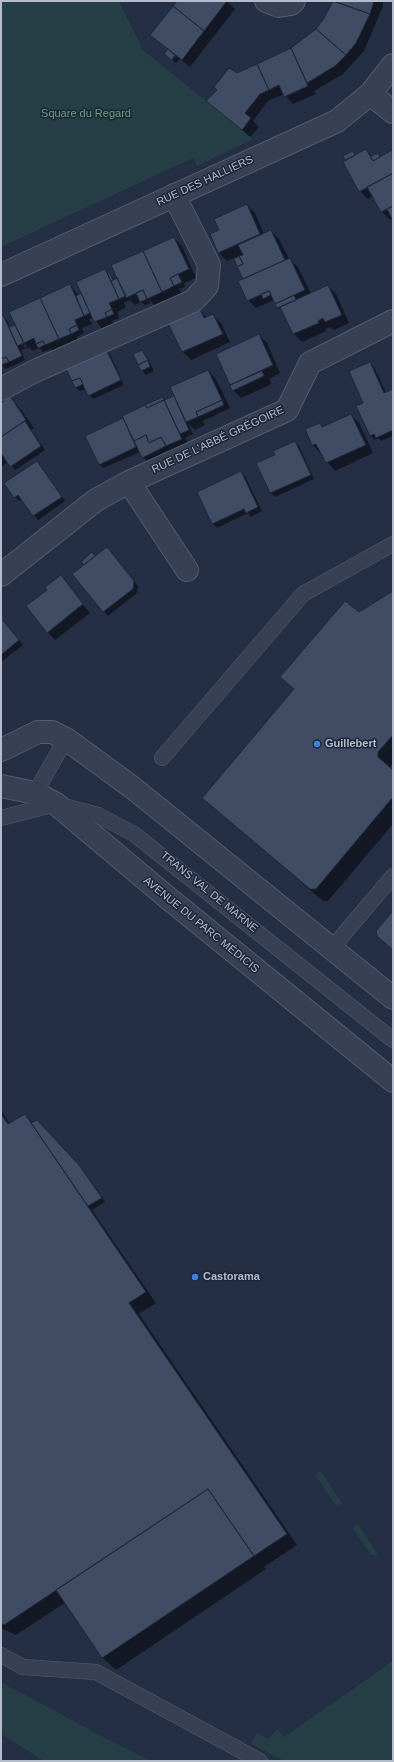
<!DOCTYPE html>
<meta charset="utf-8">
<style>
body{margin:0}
#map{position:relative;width:394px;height:1762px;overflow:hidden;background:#242e44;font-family:Helvetica,sans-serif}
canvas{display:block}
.frame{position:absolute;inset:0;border:2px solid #b5bccd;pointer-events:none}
</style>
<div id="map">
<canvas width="394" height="1762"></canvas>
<div class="frame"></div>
</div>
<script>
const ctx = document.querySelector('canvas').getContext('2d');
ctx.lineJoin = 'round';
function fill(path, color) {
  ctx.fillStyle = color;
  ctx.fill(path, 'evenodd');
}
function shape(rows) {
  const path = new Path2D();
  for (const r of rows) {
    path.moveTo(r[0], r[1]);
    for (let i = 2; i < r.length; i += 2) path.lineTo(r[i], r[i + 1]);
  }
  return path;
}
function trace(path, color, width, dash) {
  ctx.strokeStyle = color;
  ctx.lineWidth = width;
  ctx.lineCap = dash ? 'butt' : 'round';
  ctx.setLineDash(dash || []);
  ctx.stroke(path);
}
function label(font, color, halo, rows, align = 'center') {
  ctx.font = font + ' Helvetica,sans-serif';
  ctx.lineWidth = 3;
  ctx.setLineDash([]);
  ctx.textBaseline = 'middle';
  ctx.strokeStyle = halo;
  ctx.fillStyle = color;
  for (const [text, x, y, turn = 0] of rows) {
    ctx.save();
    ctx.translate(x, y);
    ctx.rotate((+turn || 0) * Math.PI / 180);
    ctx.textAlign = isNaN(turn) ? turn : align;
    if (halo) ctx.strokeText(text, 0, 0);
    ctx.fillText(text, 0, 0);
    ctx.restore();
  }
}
const green = shape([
 [1,1,119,1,143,50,253,139,197,166,193,158,1,247],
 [320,1470,342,1503,339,1505,335,1504,316,1476],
 [357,1523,379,1556,371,1555,353,1529],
 [393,1661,393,1761,284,1761,251,1744,257,1733,268,1739,278,1729,284,1737],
 [1,1682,105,1738,151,1761,44,1761,1,1734]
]);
const shadow = shape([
 [177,1,226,1,235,9,190,67,180,59,176,63,172,60,176,56,175,54,171,59,168,49,151,34],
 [334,1,383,1,383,6,364,51,343,74,314,91,316,94,293,104,284,94,268,101,253,121,259,127,250,137,208,101,237,74,292,49,313,34,324,21],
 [366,150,373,157,378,154,381,158,392,152,393,153,393,219,390,220,382,212,373,196,368,199,360,191,344,156,352,152,356,156],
 [247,205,255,213,264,234,271,231,279,239,289,259,298,267,311,294,328,286,336,294,349,323,334,330,331,327,325,329,326,331,302,342,294,334,284,311,278,308,274,300,256,308,248,300,239,256,227,261,219,253,211,234,220,231],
 [174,238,182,246,196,278,184,283,185,287,179,289,182,294,155,306,149,299,150,303,145,305,141,302,135,305,130,300,124,303,126,307,117,312,119,318,112,321,114,325,103,330,93,317,89,319,92,324,82,328,84,333,77,337,78,342,54,353,51,349,43,352,39,348,33,351,29,347,21,350,25,360,6,369,2,365,1,316,3,316,7,320,10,327,16,325,70,285,79,296,105,270,115,280],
 [16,329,18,329,27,347,25,348],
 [198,309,207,318,213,315,221,323,230,342,191,360,183,352,168,322],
 [259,335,267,343,280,373,269,379,272,384,241,398,233,390,217,355],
 [106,350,110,354,124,385,93,399,86,389,80,391,76,387],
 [142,351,146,355,154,371,146,375,142,370],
 [370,363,374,367,386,393,393,390,393,436,381,441,378,438,375,440,371,436,357,406,364,403],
 [208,371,216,379,230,408,203,421,205,425,195,430,188,423,193,434,185,438,190,447,175,454,171,450,147,462,140,452,103,468,99,464,86,436,162,398,165,400,175,396],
 [10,398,18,406,34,428,31,430,45,450,15,470,8,462,1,467,1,404],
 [351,415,359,423,373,453,335,471,313,445,306,430,319,424,323,427],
 [295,442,299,446,314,479,275,497,271,493,258,464,276,455],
 [37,462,65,501,38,520,22,499,19,501,15,497],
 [241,472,245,476,262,511,251,517,248,513,217,528,213,524,198,492],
 [111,552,138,586,137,593,108,616,74,574,85,565,92,554,96,557],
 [60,577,90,613,55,640,47,632,49,590],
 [393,593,393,762,390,768,393,771,393,824,328,901,323,901,204,798,295,690,282,677,359,613],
 [1,618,23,645,1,662],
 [1,1110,10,1124,25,1115,33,1123,36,1121,83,1170,105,1202,92,1210,156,1303,139,1314,297,1545,264,1567,266,1569,116,1670,103,1658,66,1602,16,1635,1,1628]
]);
const building = shape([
 [177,1,227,1,204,31,173,6,177,1],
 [333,1,370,14,356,43,346,55,316,29,323,20,333,1],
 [333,1,374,1,370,14,333,1],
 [173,6,204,31,182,60,150,35,173,6],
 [316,29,346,55,335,66,307,83,291,48,316,29],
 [291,48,308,86,284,97,279,85,269,90,257,64,291,48],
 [168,49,175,55,172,60,164,54,168,49],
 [257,64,269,90,260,94,245,113,251,118,242,130,206,101,217,90,214,87,229,68,237,73,257,64],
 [366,149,373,161,392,150,393,173,359,192,343,162,366,149],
 [353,151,355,155,345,160,343,156,353,151],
 [378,153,380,157,373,161,370,157,378,153],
 [393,173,393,206,381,212,367,187,393,173],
 [247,204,260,234,218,253,210,234,219,230,214,219,247,204],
 [393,206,393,221,387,209,393,206],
 [271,230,285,260,243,279,237,267,243,264,239,256,243,255,238,245,271,230],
 [174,237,189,269,170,278,174,286,162,292,143,251,174,237],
 [143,251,162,292,147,299,143,290,126,298,111,265,143,251],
 [239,256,243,264,237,267,234,259,239,256],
 [290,258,305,290,275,304,269,291,247,301,238,281,290,258],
 [105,269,119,299,109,303,112,309,105,313,107,317,94,322,76,282,105,269],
 [107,272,109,272,113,280,111,281,107,272],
 [178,274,182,282,174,286,170,278,178,274],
 [117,278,126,296,119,299,111,281,117,278],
 [70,284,84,316,75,320,77,325,69,329,71,334,59,339,40,298,70,284],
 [328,285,342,315,325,322,323,318,318,321,319,323,293,334,280,307,328,285],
 [143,290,147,299,140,302,136,293,143,290],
 [269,291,271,295,263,299,261,294,269,291],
 [81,293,90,313,84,316,76,296,81,293],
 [294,295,296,300,277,308,275,304,294,295],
 [40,298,59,339,45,345,43,341,36,344,34,338,24,343,9,312,40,298],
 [199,307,204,318,213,314,223,334,182,352,167,321,199,307],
 [112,309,114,314,107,317,105,313,112,309],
 [1,315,3,315,22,356,9,362,6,357,1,359,1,315],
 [15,325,24,343,17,346,9,327,15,325],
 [77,325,79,330,71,334,69,329,77,325],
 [259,334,273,365,230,385,216,354,259,334],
 [43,341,45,345,38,348,36,344,43,341],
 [106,349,121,380,88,396,80,378,72,381,65,367,106,349],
 [142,350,148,360,138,365,133,354,142,350],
 [6,357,9,362,1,365,1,359,6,357],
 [148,360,150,367,141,371,138,365,148,360],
 [370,362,384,393,393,389,393,430,376,438,374,434,370,436,356,406,363,403,349,371,370,362],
 [208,370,222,400,196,412,198,417,186,422,170,387,208,370],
 [262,371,264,376,232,391,230,385,262,371],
 [80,378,83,384,75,388,72,381,80,378],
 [10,396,26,420,1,437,1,403,10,396],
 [174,396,189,430,180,434,164,400,174,396],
 [163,397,164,400,147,408,145,405,163,397],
 [164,400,182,439,166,446,161,437,149,443,146,435,134,441,122,416,145,405,147,408,164,400],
 [222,400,224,405,198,417,196,412,222,400],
 [351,414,366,445,326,463,316,444,312,445,305,429,320,423,322,427,351,414],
 [123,418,136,447,99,465,85,436,123,418],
 [25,421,41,446,10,467,1,453,1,437,25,421],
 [146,435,149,443,161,437,166,446,142,458,134,441,146,435],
 [295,441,311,475,270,493,256,463,275,455,273,451,295,441],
 [37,461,62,497,33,516,18,495,14,498,4,483,37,461],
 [241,471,258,507,246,513,244,509,212,524,197,492,241,471],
 [107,547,134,581,133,589,103,612,72,574,107,547],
 [92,552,95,556,84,565,81,562,92,552],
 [61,575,83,604,47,633,26,606,47,590,45,587,61,575],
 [393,591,393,735,378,752,378,757,393,770,393,797,316,889,310,889,202,798,294,689,280,677,345,601,359,612,393,591],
 [1,618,19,640,1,655,1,618],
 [393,911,393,950,377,936,376,931,393,911],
 [1,1114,8,1124,25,1114,59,1164,146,1292,129,1303,287,1534,254,1556,208,1489,4,1625,1,1623,1,1114],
 [37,1120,79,1165,102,1198,88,1206,31,1123,37,1120],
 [208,1489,254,1556,102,1658,56,1590,208,1489]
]);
const service = shape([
 [162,758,303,594,393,544],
 [35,793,66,739],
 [1,818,56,804,98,815,134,834,393,1040],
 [332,948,393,876],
 [1,1655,23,1667,96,1672,260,1761]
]);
const minor = shape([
 [266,1,279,6,291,4,294,1],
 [370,94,393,112],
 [1,275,337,121,370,94,393,65],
 [1,389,35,371,193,301,207,286,209,265,174,195],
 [129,482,187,570],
 [1,575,96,500,129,482,287,410,310,363,393,321]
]);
const tertiary = shape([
 [1,750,38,732,52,732,66,739,133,788,393,998],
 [1,786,35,793,56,804,168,898,393,1081]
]);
const markers = [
 [317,744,4,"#3f7fe0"],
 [195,1277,4,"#3f7fe0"]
];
const parkNames = [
 ["Square du Regard",86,114]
];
const streetNames = [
 ["RUE DES HALLIERS",205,181,-25],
 ["RUE DE L'ABBÉ GRÉGOIRE",218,440,-25],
 ["TRANS VAL DE MARNE",209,892,39],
 ["AVENUE DU PARC MÉDICIS",201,925,39]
];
const poiNames = [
 ["Guillebert",325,744],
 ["Castorama",203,1277]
];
fill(green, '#263e45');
fill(shadow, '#0007');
fill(building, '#3f4c64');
trace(building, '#1f283b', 1);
trace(service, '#535c6e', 16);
trace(minor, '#535c6e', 24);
trace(tertiary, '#535c6e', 24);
trace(service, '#384153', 15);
trace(minor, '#384153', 22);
trace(tertiary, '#384153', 22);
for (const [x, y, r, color] of markers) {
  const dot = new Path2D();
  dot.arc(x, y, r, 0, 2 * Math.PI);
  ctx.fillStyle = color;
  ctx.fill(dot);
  trace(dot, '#1d2639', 1.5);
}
label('11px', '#6aa17c', '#1d2639', parkNames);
label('11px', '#b5bccd', '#1d2639', streetNames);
label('bold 11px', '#b5bccd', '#1d2639', poiNames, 'left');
</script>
